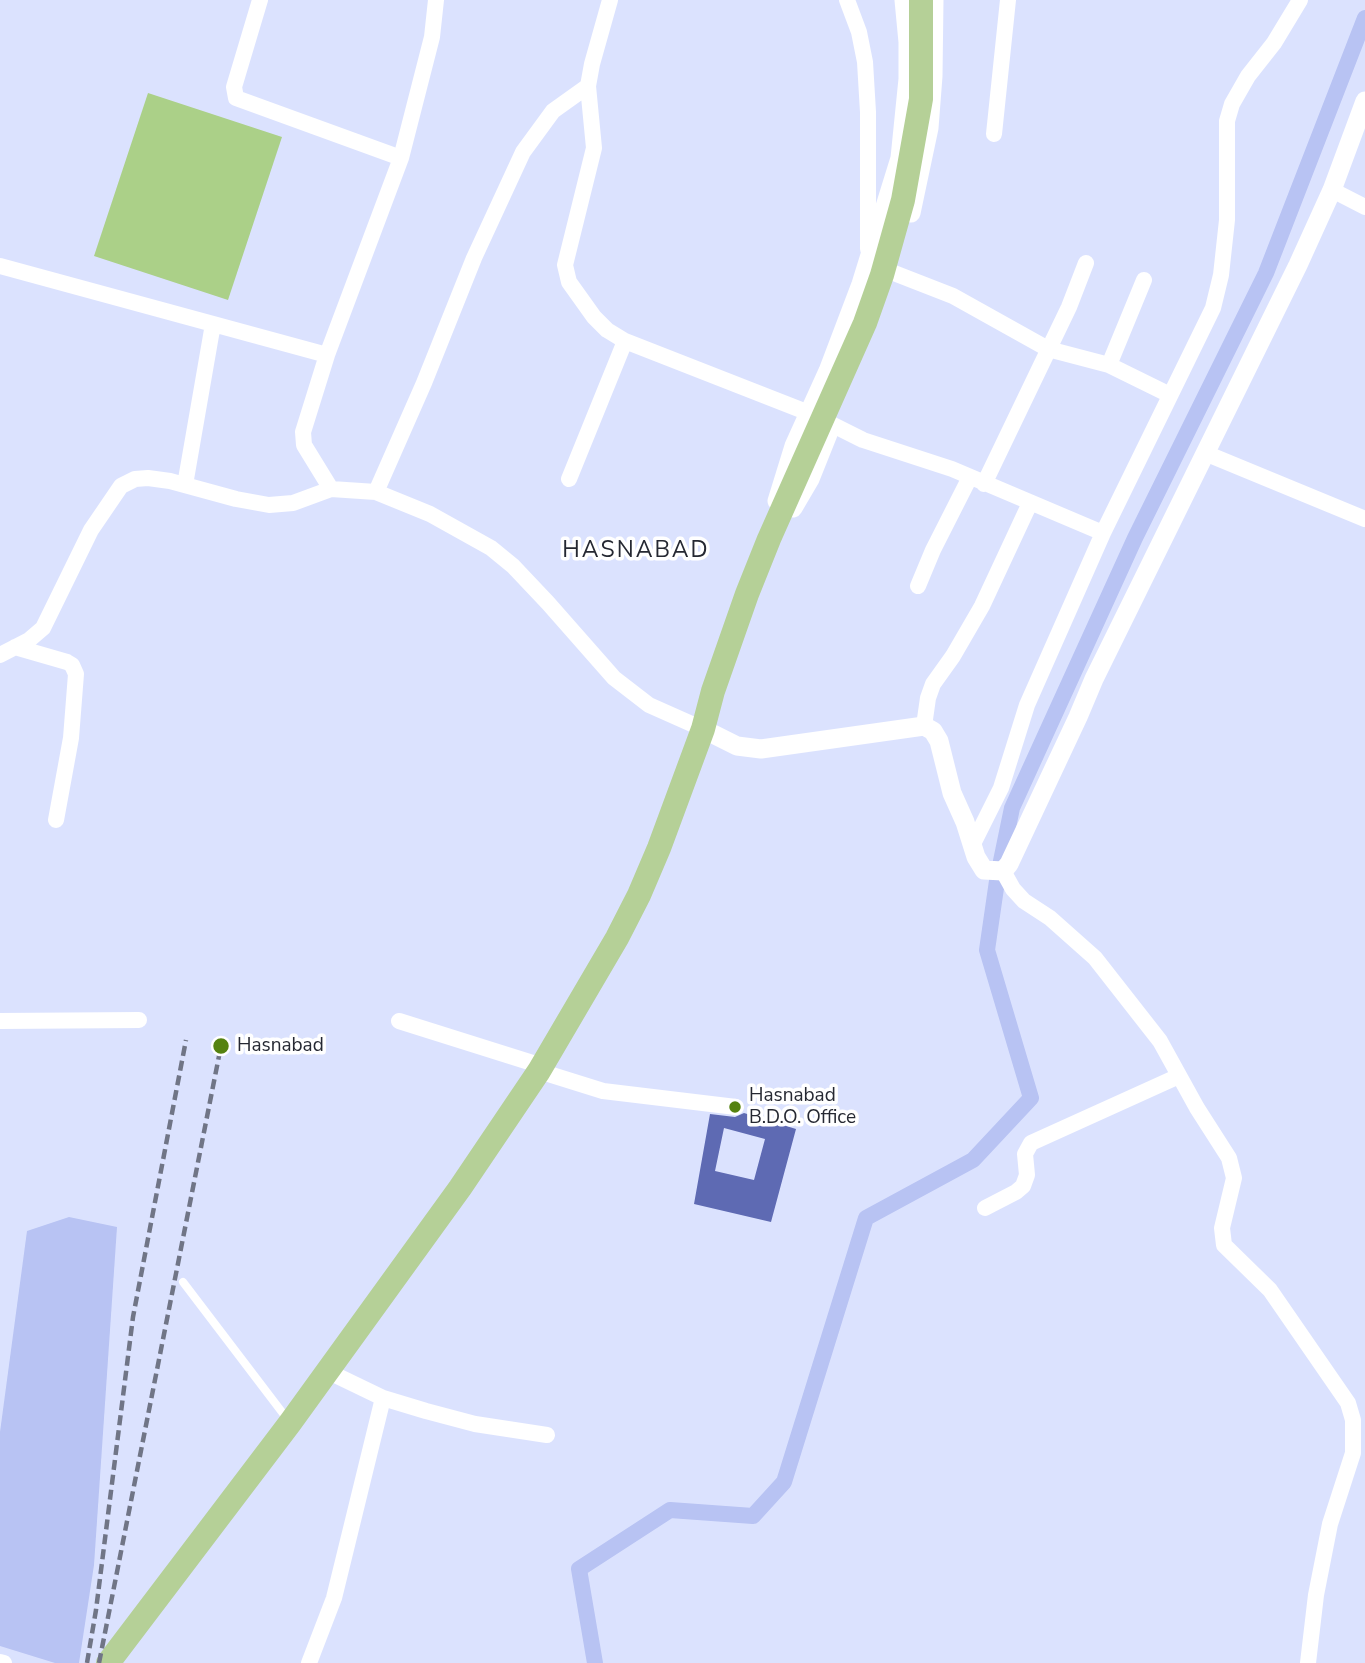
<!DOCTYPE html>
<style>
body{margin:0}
canvas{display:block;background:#dbe2fe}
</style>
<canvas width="1365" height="1663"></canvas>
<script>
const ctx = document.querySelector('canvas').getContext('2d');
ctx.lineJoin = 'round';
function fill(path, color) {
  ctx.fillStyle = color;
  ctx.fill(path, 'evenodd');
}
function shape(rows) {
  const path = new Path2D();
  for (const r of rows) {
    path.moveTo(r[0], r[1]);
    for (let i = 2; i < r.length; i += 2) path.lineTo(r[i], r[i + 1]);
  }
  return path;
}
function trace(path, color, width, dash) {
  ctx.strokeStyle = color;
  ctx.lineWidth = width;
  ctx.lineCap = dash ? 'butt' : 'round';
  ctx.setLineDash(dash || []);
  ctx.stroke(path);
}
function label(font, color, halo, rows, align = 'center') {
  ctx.font = font + ' "Nunito Sans",sans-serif';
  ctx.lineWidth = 7;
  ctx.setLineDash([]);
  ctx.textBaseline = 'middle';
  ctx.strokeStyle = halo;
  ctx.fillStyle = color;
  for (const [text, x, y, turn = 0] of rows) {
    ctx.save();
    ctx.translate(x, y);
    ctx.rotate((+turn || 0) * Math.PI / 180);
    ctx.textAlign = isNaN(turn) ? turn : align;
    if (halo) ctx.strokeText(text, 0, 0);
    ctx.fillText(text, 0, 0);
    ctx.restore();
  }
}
const green = shape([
 [148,93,282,137,228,300,94,256]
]);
const water = shape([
 [69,1217,117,1227,94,1565,79,1663,55,1663,0,1646,0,1432,27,1231]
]);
const canal = shape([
 [1001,861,1012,808,1135,538,1266,273,1365,18],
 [595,1663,579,1569,670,1510,753,1516,784,1482,866,1218,973,1160,1031,1098,987,950,997,881]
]);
const building = shape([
 [744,1113,796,1129,771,1222,694,1204,710,1114,735,1117],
 [724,1128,765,1139,754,1180,715,1171]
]);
const service = shape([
 [183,1282,288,1420]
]);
const minor = shape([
 [260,0,234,87,236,98,401,158],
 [610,0,592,64,588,86,594,148,565,265,569,282,594,317,607,330,625,341,809,413,863,440,952,469,1103,533],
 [847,0,859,32,865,62,868,112,868,249],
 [994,134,1008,0],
 [1332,190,1365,207],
 [0,266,327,355],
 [876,266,953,296,1048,349,1109,365,1170,395],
 [1109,365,1144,280],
 [1205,453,1365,519],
 [569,479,625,341],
 [984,484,1069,307,1086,263],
 [185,485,213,324],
 [331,489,304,445,303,432,327,355,401,158,432,37,436,0],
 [376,492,424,383,474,258,523,152,553,111,588,86],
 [918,586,933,550,970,477],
 [15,647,67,662,72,665,76,674,71,738,56,820],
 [0,655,29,640,43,628,91,530,121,486,135,479,148,478,170,481,236,499,269,505,293,503,331,489,376,492,430,514,491,548,513,566,548,603,614,678,649,705,703,729],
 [924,726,928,698,933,684,953,656,982,606,1030,503],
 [972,846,1001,788,1027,705,1103,533,1213,308,1221,275,1227,220,1227,121,1232,104,1248,76,1274,43,1300,0],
 [1003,871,1013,889,1024,901,1050,918,1095,958,1160,1041,1197,1108,1229,1158,1234,1178,1222,1228,1224,1245,1270,1290,1348,1403,1353,1420,1353,1453,1330,1524,1316,1595,1308,1663],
 [0,1021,139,1020],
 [399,1021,542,1066],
 [539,1071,603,1091,736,1107],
 [985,1208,1016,1192,1023,1186,1027,1175,1025,1154,1031,1143,1179,1076],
 [327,1371,383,1398,426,1411,475,1424,547,1435],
 [0,1662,4,1663],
 [309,1663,334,1598,383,1398]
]);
const tertiary = shape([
 [911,213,929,128,933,76,934,0],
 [777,501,794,446,828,371,861,284,900,158,908,79,908,42,904,0],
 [793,508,810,479,828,434],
 [703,729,737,746,761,749,924,726,933,731,939,741,952,793,965,822,976,857,984,870,1003,871,1009,864,1078,717,1094,679,1298,265,1332,190,1365,101]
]);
const primary = shape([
 [108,1663,290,1423,460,1188,539,1071,617,938,639,895,659,848,703,729,713,691,747,594,769,539,865,323,882,275,903,200,921,99,921,0]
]);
const rail = shape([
 [87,1663,96,1610,133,1317,186,1040],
 [99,1663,221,1046]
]);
const markers = [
 [221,1046,9,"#558210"],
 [735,1107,7,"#558210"]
];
const poiNames = [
 ["Hasnabad",237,1046],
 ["Hasnabad",749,1096],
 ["B.D.O. Office",749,1118]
];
const quarterNames = [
 ["HASNABAD",636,551]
];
fill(green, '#abd088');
fill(water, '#b8c3f3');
trace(canal, '#b8c3f3', 16);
fill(building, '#5e6ab3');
trace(service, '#fff', 8);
trace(minor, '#fff', 16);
trace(tertiary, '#fff', 19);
trace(primary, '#b5d097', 24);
trace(rail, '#707586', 4.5, [10, 5]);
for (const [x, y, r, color] of markers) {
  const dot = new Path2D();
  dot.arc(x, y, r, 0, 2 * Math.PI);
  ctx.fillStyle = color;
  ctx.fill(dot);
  trace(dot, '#fff', 2.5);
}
label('19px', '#252832', '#fff', poiNames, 'left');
ctx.letterSpacing = '2px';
label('23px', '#252832', '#fff', quarterNames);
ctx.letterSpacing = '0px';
</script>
